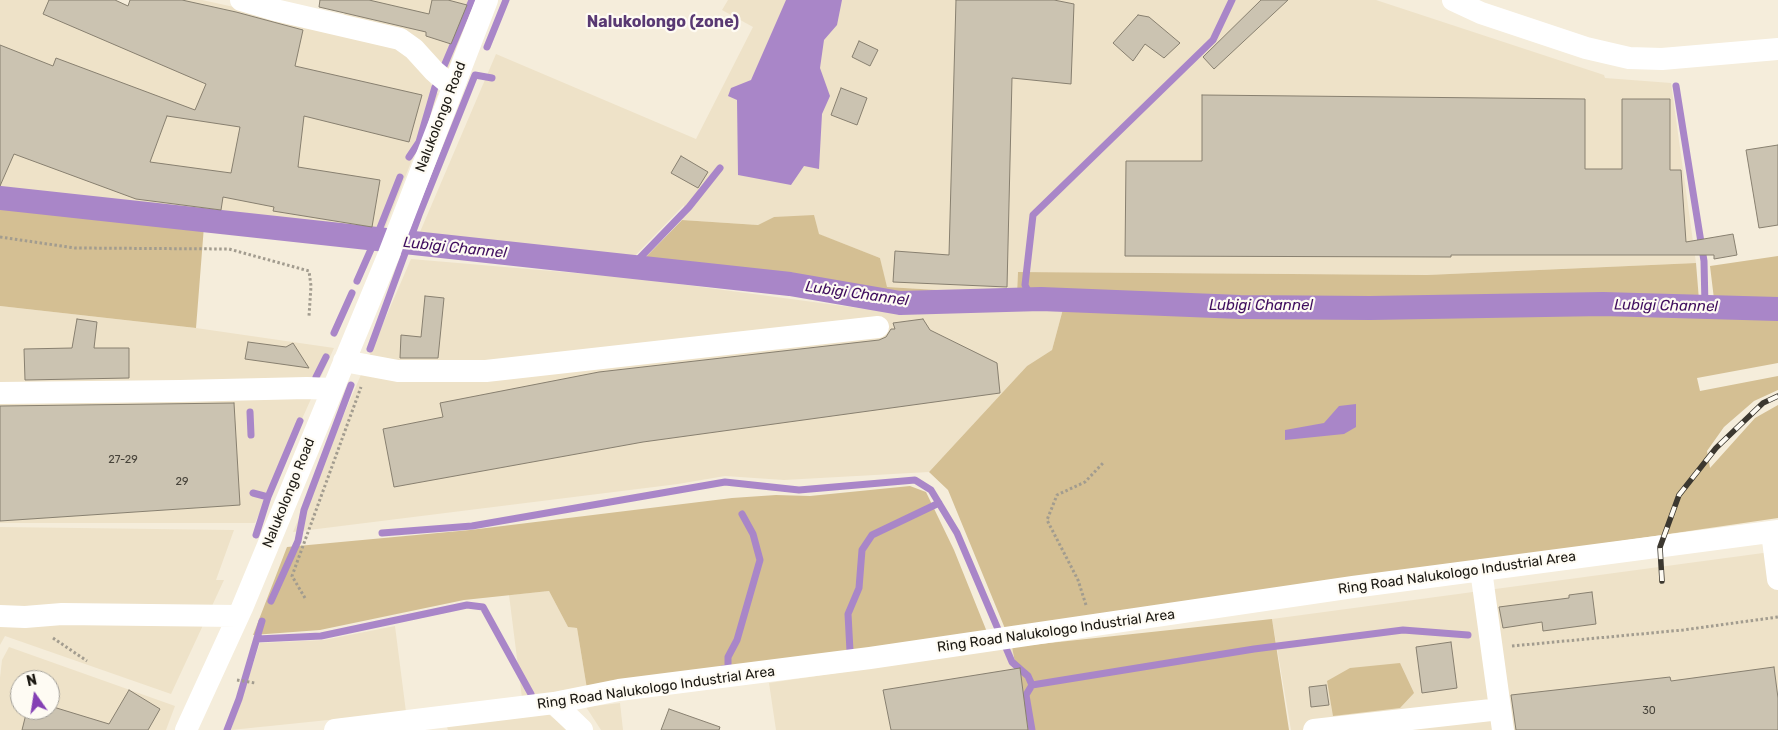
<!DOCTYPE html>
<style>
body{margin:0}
#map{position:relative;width:1778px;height:730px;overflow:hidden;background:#f5eddb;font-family:Rubik,sans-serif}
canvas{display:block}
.north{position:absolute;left:10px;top:670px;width:50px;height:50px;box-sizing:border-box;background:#fefbf3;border:1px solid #a3a099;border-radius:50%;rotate:347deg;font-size:14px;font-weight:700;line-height:20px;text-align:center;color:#1b1812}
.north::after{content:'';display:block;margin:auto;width:18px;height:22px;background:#8440b4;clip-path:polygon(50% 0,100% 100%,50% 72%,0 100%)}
</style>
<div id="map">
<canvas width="1778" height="730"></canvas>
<div class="north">N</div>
</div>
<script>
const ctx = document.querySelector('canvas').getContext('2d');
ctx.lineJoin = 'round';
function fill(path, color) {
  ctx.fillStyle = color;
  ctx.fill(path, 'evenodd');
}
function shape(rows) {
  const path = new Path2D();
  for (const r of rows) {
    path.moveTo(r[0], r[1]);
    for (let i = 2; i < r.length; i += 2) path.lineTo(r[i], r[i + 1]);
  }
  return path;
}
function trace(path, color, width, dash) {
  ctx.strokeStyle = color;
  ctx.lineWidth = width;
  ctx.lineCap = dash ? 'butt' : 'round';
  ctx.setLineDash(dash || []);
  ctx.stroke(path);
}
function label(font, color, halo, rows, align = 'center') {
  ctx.font = font + ' Rubik,sans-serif';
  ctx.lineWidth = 4.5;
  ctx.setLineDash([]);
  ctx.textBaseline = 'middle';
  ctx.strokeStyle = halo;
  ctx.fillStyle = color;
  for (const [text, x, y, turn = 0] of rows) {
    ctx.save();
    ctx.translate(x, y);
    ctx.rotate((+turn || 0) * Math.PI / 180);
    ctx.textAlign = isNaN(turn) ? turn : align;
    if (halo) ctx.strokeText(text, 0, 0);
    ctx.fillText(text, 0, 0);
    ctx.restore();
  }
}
const built = shape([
 [0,0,115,0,162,20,171,0,202,0,403,44,438,94,383,233,0,194],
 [345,0,475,0,446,74,344,22],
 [728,0,1376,0,1604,75,1605,78,1671,83,1696,263,1427,275,1018,272,1017,293,1004,294,886,287,880,258,774,217,758,225,682,220,684,205,629,262,417,239,496,54,696,139,753,27,722,10],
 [411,259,634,278,888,312,1063,309,1052,350,1027,366,929,472,784,480,725,476,678,484,293,532],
 [0,306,196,328,334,348,255,523,0,523],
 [0,527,234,530,216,580,224,580,171,694,5,636,0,645],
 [1778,551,1778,730,1291,730,1272,619],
 [549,591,568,627,577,628,587,689,522,698,509,595],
 [395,626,406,712,231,730,260,643,324,640],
 [9,647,175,706,166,730,0,730,0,678,2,660],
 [20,680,50,680,50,710,20,710],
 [1012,647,1028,730,776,730,769,683],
 [620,703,623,730,601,730,586,707],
 [547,713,568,730,448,730,445,722]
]);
const green = shape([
 [0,204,204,226,196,328,0,306],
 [814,215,819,234,880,258,887,287,1004,294,905,299,794,280,641,262,682,220,758,225,774,217],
 [1778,256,1778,303,1714,299,1710,266],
 [1696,263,1699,300,1661,298,1493,298,1307,301,1017,293,1018,272,1427,275],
 [1063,309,1249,317,1689,310,1778,314,1778,363,1697,378,1700,391,1778,376,1778,390,1754,401,1724,427,1707,451,1710,468,1755,418,1778,405,1778,518,1006,631,948,490,929,472,1027,366,1052,350],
 [910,486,926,492,954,550,987,632,587,689,577,628,568,627,549,591,464,600,320,630,253,635,287,547,470,530,732,498,776,495,810,496],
 [1272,619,1289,730,1028,730,1012,647],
 [1400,663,1414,693,1400,708,1333,716,1327,681,1350,668]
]);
const water = shape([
 [786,0,842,0,837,25,824,40,820,68,830,96,822,114,819,169,804,166,791,185,738,175,737,100,728,96,731,88,751,80],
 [1356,404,1356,427,1344,434,1285,440,1285,430,1324,423,1339,406]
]);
const stream = shape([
 [487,47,506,0],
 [444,66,472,0],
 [1676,86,1704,261,1705,306],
 [409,157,419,142,435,87],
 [631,267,689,207,720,168],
 [357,281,376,238,400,177],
 [1032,299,1025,285,1033,215,1213,40,1232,0],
 [334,333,352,293],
 [370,349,419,215,475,75,492,78],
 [316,377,326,357],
 [250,412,251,435],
 [253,493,268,497,300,421],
 [382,533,472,526,725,482,799,490,915,480,931,490,957,533,1012,662,1028,676,1032,685,1254,649,1403,630,1468,635],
 [256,535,268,497],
 [271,601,298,541,304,510,351,385],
 [257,639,321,636,467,605,483,607,531,694],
 [850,651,848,614,859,588,862,550,872,535,939,503],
 [722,669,728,668,728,657,737,640,760,560,753,534,742,514],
 [227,730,239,699,262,621],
 [1032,730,1026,695,1032,685]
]);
const canal = shape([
 [0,198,790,284,900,303,1041,299,1240,307,1370,308,1603,304,1778,309]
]);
const building = shape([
 [49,0,115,0,128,6,130,0,182,0,236,12,303,30,295,66,422,95,409,142,304,116,298,167,380,180,372,227,273,211,274,207,223,197,221,210,136,199,14,154,0,186,0,45,53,66,56,58,195,110,206,84,43,14,49,0],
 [167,116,240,127,231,173,150,162,167,116],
 [320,0,369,0,429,14,432,0,448,0,467,5,451,44,426,36,426,32,319,7,320,0],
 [956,0,1054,0,1074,4,1071,84,1012,78,1007,287,893,282,895,251,949,255,956,0],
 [1261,0,1288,0,1214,69,1203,57,1261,0],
 [1138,15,1149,17,1180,43,1164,58,1145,44,1133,61,1113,43,1138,15],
 [859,41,878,50,870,66,852,57,859,41],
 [841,88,867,98,857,125,831,115,841,88],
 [1202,95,1585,99,1585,169,1622,169,1622,99,1670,99,1670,170,1681,170,1686,242,1733,234,1737,255,1714,259,1714,255,1451,255,1451,257,1125,256,1126,161,1202,161,1202,95],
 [1778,145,1778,225,1759,228,1746,150,1778,145],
 [681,156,708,172,698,188,671,173,681,156],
 [425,296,444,298,438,358,400,358,401,335,421,337,425,296],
 [77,319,97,322,94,348,129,348,129,378,25,380,24,349,72,348,77,319],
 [923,319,930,330,997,363,1000,393,643,442,394,487,383,429,443,417,440,403,599,372,879,340,886,337,891,329,895,329,893,323,923,319],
 [248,342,286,347,293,343,309,368,245,359,248,342],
 [234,403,240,505,0,521,0,406,234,403],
 [1592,592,1596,624,1543,631,1542,622,1503,628,1499,607,1569,598,1569,595,1592,592],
 [1451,642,1457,688,1422,693,1416,647,1451,642],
 [1774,667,1778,698,1778,730,1516,730,1511,695,1670,677,1671,681,1774,667],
 [1020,668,1028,730,891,730,883,690,1020,668],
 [1326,685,1329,705,1311,707,1309,687,1326,685],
 [129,690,160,709,148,730,22,730,27,710,50,710,50,706,109,724,129,690],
 [669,709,720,727,719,730,661,730,669,709]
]);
const path = shape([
 [0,237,75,248,229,249,309,271,311,286,309,316],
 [305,598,292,576,361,387],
 [1086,605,1078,580,1047,520,1057,495,1085,482,1103,463],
 [53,638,87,661],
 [1512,646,1683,630,1778,617],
 [237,680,255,683]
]);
const minor = shape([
 [241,0,275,10,400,39,414,49,434,71,453,87],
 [1453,0,1481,13,1586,48,1629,58,1662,59,1778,49],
 [344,361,398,371,486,371,878,327],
 [0,393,180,391,307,388,332,389],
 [1772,532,1778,579],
 [1481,570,1503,730],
 [0,616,25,617,62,614,238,616],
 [554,703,582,730],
 [186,730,242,608,389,254,487,0],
 [335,730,554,703,619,690,870,658,1353,587,1778,531],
 [1314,730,1500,709]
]);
const rail = shape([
 [1662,581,1660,547,1679,495,1716,448,1763,403,1778,396]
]);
const numberNames = [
 ["27-29",123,460],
 ["29",182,482],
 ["30",1649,711]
];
const streetNames = [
 ["Nalukolongo Road",441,117,-69],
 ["Nalukolongo Road",289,493,-68],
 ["Ring Road Nalukologo Industrial Area",1457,573,-8],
 ["Ring Road Nalukologo Industrial Area",1056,631,-8],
 ["Ring Road Nalukologo Industrial Area",656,688,-8]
];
const waterNames = [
 ["Lubigi Channel",455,248,6],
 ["Lubigi Channel",857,294,8],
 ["Lubigi Channel",1261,306],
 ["Lubigi Channel",1666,306,1]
];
const quarterNames = [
 ["Nalukolongo (zone)",663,22]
];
fill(built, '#eee2c8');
fill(green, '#d4bf93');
fill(water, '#a986c8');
trace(stream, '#a986c8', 7);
trace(canal, '#a986c8', 24);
fill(building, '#cbc3b1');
trace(building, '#888070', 1);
trace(path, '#a29c8f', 3, [2.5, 2.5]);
trace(minor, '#fff', 22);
trace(rail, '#3c3830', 5.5);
trace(rail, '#fefbf3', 4, [11]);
label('11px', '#47433a', null, numberNames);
label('14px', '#1b1812', '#fefbf3', streetNames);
label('italic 15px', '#3f0d5e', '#fefbf3', waterNames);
label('bold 16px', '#593973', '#fefbf3', quarterNames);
</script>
